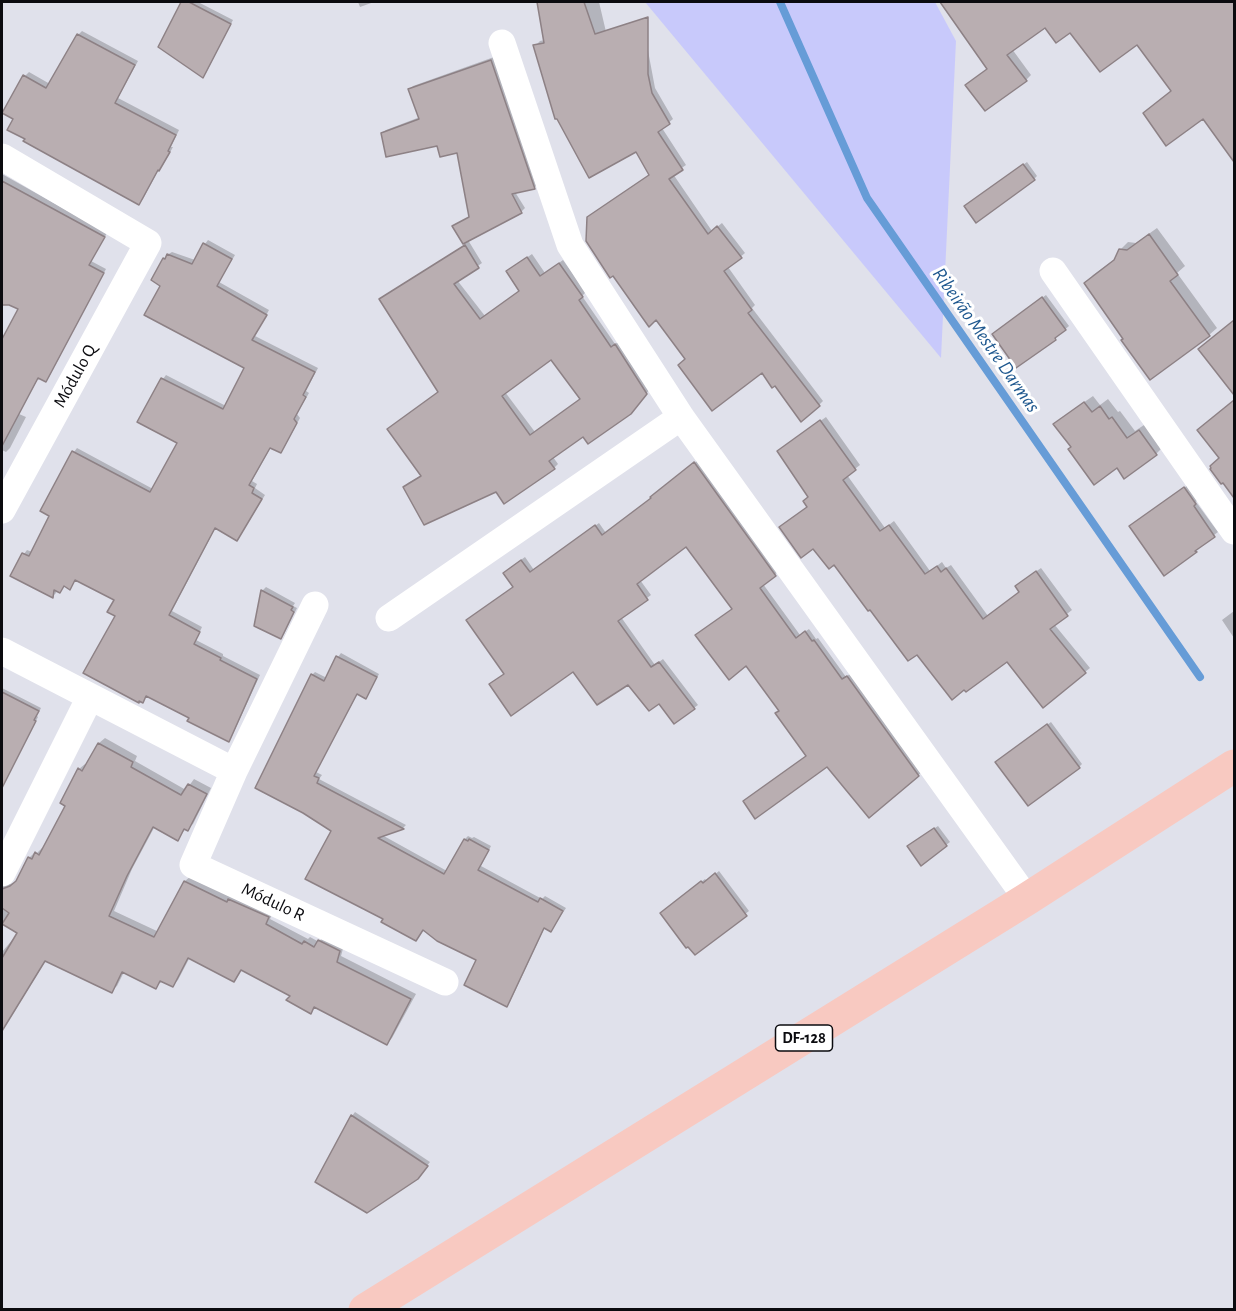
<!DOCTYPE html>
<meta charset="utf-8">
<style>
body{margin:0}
#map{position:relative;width:1236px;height:1311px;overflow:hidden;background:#e0e1eb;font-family:"Alegreya Sans",sans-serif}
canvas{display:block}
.frame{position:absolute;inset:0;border:3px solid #0b0b0f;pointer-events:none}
</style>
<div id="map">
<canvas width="1236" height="1311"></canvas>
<div class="frame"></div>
</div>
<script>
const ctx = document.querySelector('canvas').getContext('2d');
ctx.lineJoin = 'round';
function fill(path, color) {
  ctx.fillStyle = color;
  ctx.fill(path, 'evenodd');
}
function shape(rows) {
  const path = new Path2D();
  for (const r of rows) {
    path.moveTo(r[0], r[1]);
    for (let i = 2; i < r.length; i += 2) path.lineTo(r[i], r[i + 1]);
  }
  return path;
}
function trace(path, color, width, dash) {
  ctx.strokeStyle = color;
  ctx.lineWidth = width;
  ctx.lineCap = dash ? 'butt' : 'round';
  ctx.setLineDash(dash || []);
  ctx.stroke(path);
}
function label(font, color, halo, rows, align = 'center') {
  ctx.font = font + ' "Alegreya Sans",sans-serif';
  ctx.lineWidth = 6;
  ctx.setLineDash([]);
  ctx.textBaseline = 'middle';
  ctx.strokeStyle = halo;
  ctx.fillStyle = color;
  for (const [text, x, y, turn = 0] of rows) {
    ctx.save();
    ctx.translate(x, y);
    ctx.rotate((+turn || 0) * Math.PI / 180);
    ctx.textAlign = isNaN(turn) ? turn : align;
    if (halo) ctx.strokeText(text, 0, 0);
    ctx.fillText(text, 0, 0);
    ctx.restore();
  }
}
const green = shape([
 [645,2,935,2,956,41,941,358]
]);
const shadow = shape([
 [183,2,198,2,233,20,206,73,203,76,160,46],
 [358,2,374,2,360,7],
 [538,2,599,2,630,134,646,40,655,88,673,119,662,128,686,165,673,174,712,231,722,223,745,253,728,267,755,305,752,308,823,401,819,405,776,384,763,371,687,359,656,318,613,274,588,217,593,213,651,174,635,148,535,46,540,41,545,40],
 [944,2,1005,2,1013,13,1033,10,1044,2,1101,2,1107,11,1120,2,1234,2,1234,153,1231,155,1203,117,1137,43,1046,26,1012,49,1031,75,1026,80,988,68,943,3],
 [82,31,138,61,118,98,179,130,171,147,173,147,163,165,159,169,143,199,139,203,27,138,15,118,4,112,25,76,29,72,50,84,78,35],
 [494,57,537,185,534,188,515,192,525,208,521,212,468,240,482,263,457,280,485,316,521,291,512,268,532,254,545,273,563,260,586,292,582,296,615,344,620,341,650,389,635,408,583,435,553,457,558,464,554,468,496,490,405,487,408,483,422,475,439,392,381,299,385,295,465,245,454,226,470,216,458,151,438,144,382,133,386,130,420,117,410,90,413,86],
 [552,358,581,398,535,432,505,392],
 [1027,162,1037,176,1034,179,970,203],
 [2,174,107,233,91,261,106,269,49,377,46,380,39,377,19,414,26,417,10,448,6,452,2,450,2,342,20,309,2,299],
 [1157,228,1185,266,1177,273,1217,328,1209,335,1125,339,1086,283,1093,275,1116,258,1120,250,1128,242,1136,243],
 [208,240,235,255,219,282,269,310,255,336,318,368,306,391,309,393,297,414,300,418,284,448,280,451,271,447,252,481,257,484,255,488,265,495,240,536,236,539,216,527,172,611,202,627,196,640,223,654,223,656,260,675,232,736,229,740,191,718,147,695,142,701,117,615,116,599,76,579,69,588,65,585,60,591,57,589,56,593,52,597,12,576,24,554,27,550,32,552,51,516,74,452,77,448,153,489,179,443,139,422,163,379,166,375,226,406,246,368,162,285,164,259,167,255,172,252,195,260,205,244],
 [1046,295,1069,326,1055,338,997,331],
 [1234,321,1234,391,1203,346],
 [1093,396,1100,405,1108,399,1118,412,1120,411,1135,431,1147,423,1164,446,1156,454,1125,477,1117,466,1072,447,1063,417],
 [1234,400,1234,472,1221,482,1222,459,1207,422],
 [826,417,860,465,847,475,885,528,894,521,930,571,942,562,946,568,951,565,988,616,1021,591,1021,582,1041,568,1072,610,1054,624,1090,668,1085,672,1007,660,917,653,834,563,813,547,781,527,809,506,809,496,784,447],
 [698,460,778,572,763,584,800,635,809,629,816,639,818,638,846,677,851,673,922,772,869,816,827,765,807,756,780,710,734,608,686,545,640,580,651,595,621,617,655,665,663,659,698,705,674,722,659,702,629,683,573,670,505,673,515,587,508,569,525,557,534,570,599,523,606,533,652,498,655,494],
 [1188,485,1198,499,1196,502,1218,532,1198,547,1199,548,1196,551,1164,573,1131,526],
 [266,587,295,603,293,606,297,608,284,634,280,638,256,625,263,590],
 [1234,611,1234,638,1222,620],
 [341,653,379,674,369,693,365,697,358,693,316,772,322,775,319,779,406,825,403,828,382,835,447,871,465,839,468,836,472,838,474,837,491,846,481,866,542,899,545,896,566,908,551,931,545,927,510,1002,507,1005,478,959,423,929,385,919,333,830,304,812,312,675,315,672,327,678,338,657],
 [2,688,41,708,37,716,38,717,2,785],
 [1051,722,1082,764,1079,767,1001,758],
 [105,738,137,756,135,761,186,790,194,779,211,788,193,824,187,829,186,828,178,839,155,826,132,869,114,911,159,932,185,881,191,876,273,912,270,919,308,939,310,937,319,942,324,936,344,945,341,956,416,994,392,1038,387,1043,316,1007,311,1012,292,995,242,969,234,980,190,957,178,980,173,985,162,980,156,988,124,972,117,986,111,991,46,960,11,1017,6,1023,2,1020,2,952,19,932,2,922,2,882,10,884,17,882,29,858,34,853,36,854,42,848,44,849,68,806,79,769,85,764,86,765,99,743],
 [938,826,950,842,946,845,912,843],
 [719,871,749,911,695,953,665,910,705,879,707,881],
 [355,1112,430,1162,421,1173,352,1116]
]);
const stream = shape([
 [780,2,867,198,1200,677]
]);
const building = shape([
 [181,2,189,2,231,24,203,78,158,47,181,2],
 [537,2,584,2,595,34,648,17,648,74,652,93,670,124,658,132,683,170,669,179,708,234,717,226,742,258,724,271,752,310,748,313,820,406,801,422,775,386,772,388,762,373,712,411,678,365,685,359,656,320,649,327,613,276,610,278,586,241,587,217,649,175,636,152,589,178,557,119,555,119,533,45,544,43,537,2],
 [940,2,1234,2,1234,162,1203,119,1166,146,1143,113,1171,91,1137,45,1100,72,1070,33,1056,43,1045,28,1007,55,1027,81,985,111,965,85,987,69,940,2],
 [77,34,135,65,115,103,176,135,168,151,170,152,159,171,158,170,139,205,23,141,25,139,7,130,13,119,2,113,23,75,46,88,77,34],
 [491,60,535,189,512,194,522,213,463,244,452,226,469,217,457,153,440,157,437,146,386,157,381,133,419,119,408,89,491,60],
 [1023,164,1035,180,976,223,964,206,1023,164],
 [2,181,105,237,89,265,104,273,46,382,38,378,2,446,2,339,18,309,9,305,2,305,2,181],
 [1149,234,1178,275,1170,281,1210,336,1150,380,1121,340,1123,339,1084,283,1114,260,1119,249,1127,250,1149,234],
 [203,243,232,259,217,286,267,315,252,340,315,372,303,395,306,397,294,419,297,423,281,453,270,448,249,485,254,488,252,493,262,499,237,541,215,528,169,615,200,632,194,644,221,658,220,660,257,679,229,742,187,721,189,718,146,696,143,703,139,701,139,703,83,673,115,616,107,612,114,600,75,580,70,590,64,586,60,593,54,590,53,598,10,576,22,553,29,556,49,516,40,511,72,451,150,492,177,443,137,422,161,378,223,409,244,368,144,315,160,286,151,280,163,258,165,259,167,254,192,264,203,243],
 [465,245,479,268,454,284,480,319,519,291,506,271,527,257,540,276,559,263,583,297,579,300,611,347,615,344,647,394,631,414,588,444,583,437,549,461,555,469,504,504,496,492,424,525,403,487,421,476,387,429,438,392,379,299,465,245],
 [551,360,580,399,530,435,502,396,551,360],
 [1042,297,1066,330,1055,338,1056,340,1016,368,992,334,1042,297],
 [1234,320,1234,395,1198,349,1234,320],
 [1234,400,1234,498,1223,483,1221,484,1210,469,1211,468,1210,466,1219,458,1197,430,1234,400],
 [1084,402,1092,412,1100,406,1109,419,1112,417,1127,438,1139,430,1157,455,1124,479,1117,468,1094,485,1068,449,1071,447,1053,424,1084,402],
 [820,420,856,470,843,480,880,531,889,525,925,574,937,566,941,572,946,568,983,619,1019,592,1015,586,1036,571,1068,616,1050,629,1086,673,1043,708,1007,662,966,692,964,690,952,700,917,655,908,661,870,610,868,611,834,565,829,569,813,549,801,558,779,527,807,507,803,501,808,497,777,451,820,420],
 [694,462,776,576,760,588,796,638,805,631,812,641,814,640,842,679,847,676,919,776,869,818,827,767,755,819,743,801,806,756,775,713,779,711,746,666,729,680,695,635,732,609,686,547,637,584,648,600,618,621,651,667,659,662,695,709,674,724,659,704,649,711,628,685,597,705,573,672,511,716,489,684,504,674,466,620,513,587,503,573,521,560,530,572,595,525,602,535,651,498,650,497,694,462],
 [1184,487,1196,504,1194,506,1215,537,1195,551,1197,552,1164,576,1129,526,1184,487],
 [261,590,293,607,291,610,294,612,281,639,254,626,261,590],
 [336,656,377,677,366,699,357,694,314,776,319,778,317,783,404,829,378,838,444,874,464,839,468,841,469,839,489,850,478,870,538,902,540,898,563,911,551,932,544,928,507,1007,464,985,476,960,437,941,423,930,416,941,381,922,383,919,305,879,331,831,303,813,255,788,311,674,324,681,336,656],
 [2,692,39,711,34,720,36,721,2,788,2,692],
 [1047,724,1080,768,1028,806,995,762,1047,724],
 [98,743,133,762,131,767,181,795,188,784,207,794,188,831,184,829,178,841,153,827,127,876,109,916,154,937,184,881,227,902,228,899,269,917,266,924,302,944,304,941,314,947,318,940,340,951,337,962,411,999,387,1045,314,1007,311,1014,286,1000,290,996,241,970,234,982,188,958,173,987,160,981,156,989,122,972,112,993,45,961,2,1031,2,958,17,933,2,924,9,913,2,908,2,889,10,886,16,881,28,857,32,859,35,852,39,855,65,806,60,803,78,768,82,771,98,743],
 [934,828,947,846,921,866,907,846,934,828],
 [715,873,747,916,695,955,688,947,686,948,660,913,701,881,703,883,715,873],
 [351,1115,428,1166,418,1179,367,1213,315,1182,351,1115]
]);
const street = shape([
 [502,43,570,245,681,417,1027,899],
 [2,157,148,243,2,510],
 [1053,271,1234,531],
 [315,605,234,771,193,865,445,982],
 [389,618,681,417],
 [2,651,234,771],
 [2,873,90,697]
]);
const primary = shape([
 [365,1310,1027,899,1234,766]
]);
const shields = [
 [804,1038,57]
];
const shieldNames = [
 ["DF-128",804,1038]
];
const streetNames = [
 ["Módulo Q",75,376,-61],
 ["Módulo R",273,902,25]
];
const waterNames = [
 ["Ribeirão Mestre Darmas",986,340,55]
];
fill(green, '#c8c9fb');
fill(shadow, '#0003');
trace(stream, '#669cd7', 8);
fill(building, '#b9aeb1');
trace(building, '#8d8185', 1.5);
trace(street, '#fff', 27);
trace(primary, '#f8c9c1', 33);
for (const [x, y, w] of shields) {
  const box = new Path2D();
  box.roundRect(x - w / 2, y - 13, w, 26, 4.5);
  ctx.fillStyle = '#fff';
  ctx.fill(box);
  trace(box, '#0b0b0f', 1.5);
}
label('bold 16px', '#0b0b0f', null, shieldNames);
label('18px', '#0b0b0f', '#fff', streetNames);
label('italic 20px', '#1f588f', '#fff', waterNames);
</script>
